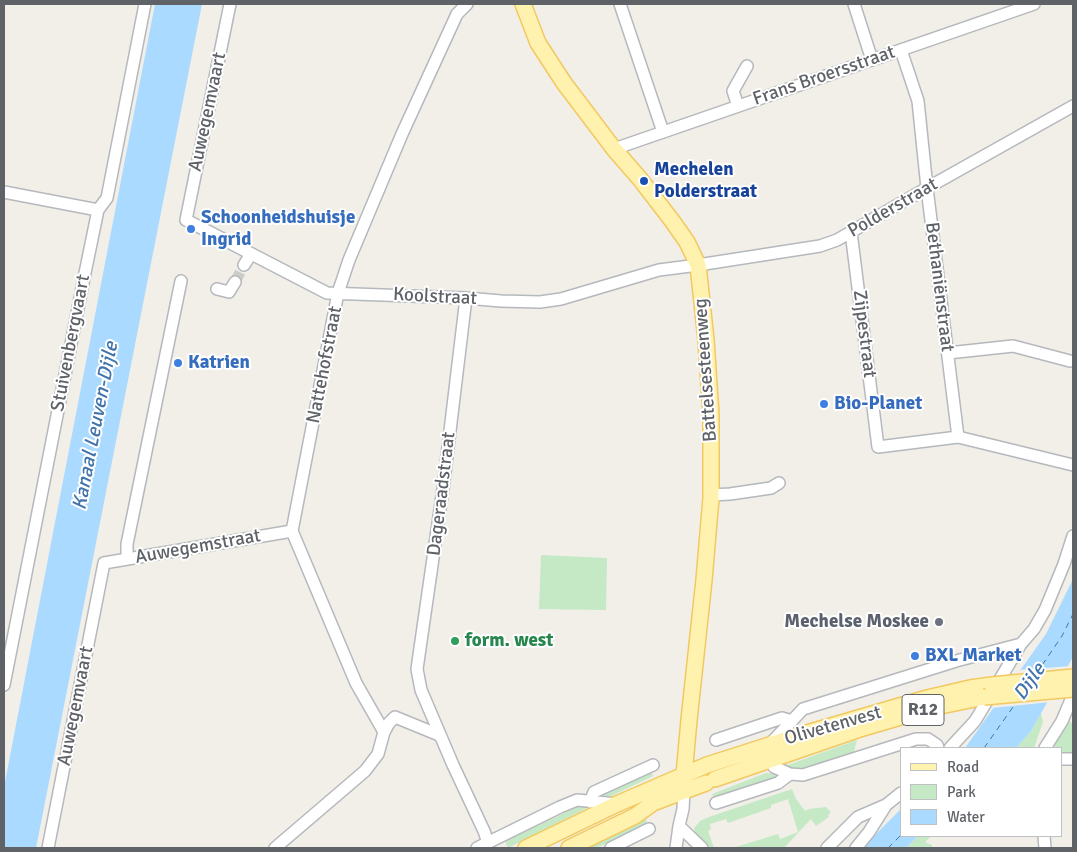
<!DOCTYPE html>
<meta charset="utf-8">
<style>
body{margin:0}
#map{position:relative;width:1077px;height:852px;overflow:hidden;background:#f1efe8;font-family:Signika,sans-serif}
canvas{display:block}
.frame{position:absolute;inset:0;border:5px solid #5f6368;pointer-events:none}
.legend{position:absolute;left:900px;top:747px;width:162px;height:90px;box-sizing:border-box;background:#fff;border:1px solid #bfc1c3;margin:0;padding:6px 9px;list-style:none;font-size:15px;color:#5f6368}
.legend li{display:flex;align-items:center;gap:10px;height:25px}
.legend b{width:25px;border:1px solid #bfc1c3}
</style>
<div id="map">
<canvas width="1077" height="852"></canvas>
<div class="frame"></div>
<ul class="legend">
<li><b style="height:6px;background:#fff2af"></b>Road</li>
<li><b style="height:14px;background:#c5e8c5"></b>Park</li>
<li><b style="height:14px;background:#aadaff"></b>Water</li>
</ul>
</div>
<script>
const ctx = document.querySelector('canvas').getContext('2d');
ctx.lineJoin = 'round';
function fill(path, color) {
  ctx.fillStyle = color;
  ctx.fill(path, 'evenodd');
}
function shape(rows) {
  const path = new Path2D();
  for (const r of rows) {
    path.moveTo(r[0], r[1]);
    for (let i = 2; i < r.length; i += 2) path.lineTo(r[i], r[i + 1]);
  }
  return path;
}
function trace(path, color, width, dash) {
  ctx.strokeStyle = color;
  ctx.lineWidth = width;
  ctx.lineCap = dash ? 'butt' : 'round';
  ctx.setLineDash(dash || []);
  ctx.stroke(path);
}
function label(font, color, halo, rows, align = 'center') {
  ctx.font = font + ' Signika,sans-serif';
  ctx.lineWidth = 4;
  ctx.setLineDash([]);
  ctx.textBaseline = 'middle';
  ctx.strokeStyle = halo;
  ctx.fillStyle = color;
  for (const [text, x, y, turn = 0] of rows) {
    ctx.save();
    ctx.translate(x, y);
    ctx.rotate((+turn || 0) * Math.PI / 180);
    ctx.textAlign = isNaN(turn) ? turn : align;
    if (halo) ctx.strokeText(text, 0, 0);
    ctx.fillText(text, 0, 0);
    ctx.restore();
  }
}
const green = shape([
 [541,555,607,558,606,610,539,609],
 [1041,713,1043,722,1034,748,1016,748,1031,731],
 [1066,720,1069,720,1073,725,1073,753,1069,754,1061,752,1061,748,1056,748,1054,746,1055,740],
 [857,740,853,755,849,756,845,755,809,766,806,770,786,769,785,766],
 [651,771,653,776,607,798,599,798,600,791,605,793],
 [766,773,775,774,777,778,772,781,768,780,714,798,712,794],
 [792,789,796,799,805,811,809,809,826,807,831,812,828,815,829,817,816,826,811,819,784,848,736,848,736,847,778,834,780,839,798,832,788,799,771,805,771,808,728,823,726,819,710,824,711,829,708,831,714,848,710,848,695,834,694,828,700,821,709,817],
 [582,805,588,805,589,807,508,848,505,841],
 [647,813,646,826,596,848,588,848,589,845],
 [918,836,931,836,925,842,932,845,932,848,906,848]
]);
const water = shape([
 [155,4,202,4,36,848,4,848,4,787],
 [1073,579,1073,657,1031,731,1016,748,965,748,1046,634],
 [901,809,901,836,918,836,906,848,862,848]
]);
const pier = shape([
 [1071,666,1051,702,992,708,1018,670]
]);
const ferry = shape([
 [1036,674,1062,636,1073,614],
 [984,748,1018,700],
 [888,848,901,835]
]);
const minorTunnel = shape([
 [235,282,244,265]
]);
const minor = shape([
 [230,4,186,220,327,293,466,298,501,301,540,302,561,299,659,270,698,265,820,246,837,240,927,188,1073,106],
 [620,4,663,132],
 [854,4,872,60],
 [901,50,918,101,927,188,958,437],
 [738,106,733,91,747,66],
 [614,149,1034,4],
 [4,192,98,210],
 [851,232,878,447,958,437,1073,465],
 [244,265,251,254],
 [217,289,229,292,235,282],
 [466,298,443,489,417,669,421,690,453,765,484,831,488,843],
 [948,353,1013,346,1070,361],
 [711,495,730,494,771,488,779,483],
 [127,559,127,544,181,281],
 [4,685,85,273,98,210,107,198,145,4],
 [384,732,356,683,292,531,338,293,349,260,402,134,457,14,467,4],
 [716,740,782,718,792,721],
 [938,748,937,745,928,739,916,739,803,775,790,774,774,767,769,745,803,709,956,661,1021,644],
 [950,748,975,721,1021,644,1034,629,1045,610,1064,564,1073,536],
 [1045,748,1062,721,1073,695],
 [1061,759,1073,759],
 [590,802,594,792,653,765],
 [716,803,778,783,790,774],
 [679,826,702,848],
 [1044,836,1045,848],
 [48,848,104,563,292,531],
 [275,848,365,771,378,754,384,732,389,723,395,717,439,735],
 [477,848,560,807,577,800,617,804],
 [611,848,649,829],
 [676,848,679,826,683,809,684,791],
 [827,848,858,817,886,805],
 [856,848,869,832,886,805,901,793]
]);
const major = shape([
 [523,4,538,43,564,83,614,149,640,179,673,222,687,242,698,265,706,340,711,415,711,498,704,580,689,720,684,775,684,791],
 [715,779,863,728,931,708,984,697],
 [526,848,617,804,707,765,807,733,927,698,970,688,992,685],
 [569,848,635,816,653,803,684,791,706,783]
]);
const majorBridge = shape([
 [992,685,1073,677],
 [984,697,1073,689]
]);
const markers = [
 [644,181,5,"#1a4fb4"],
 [191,229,5,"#3f7fe0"],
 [178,363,5,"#3f7fe0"],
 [824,404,5,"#3f7fe0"],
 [939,622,5,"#6b7280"],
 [455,641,5,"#2e9e5b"],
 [915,656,5,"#3f7fe0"]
];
const shields = [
 [923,710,42]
];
const shieldNames = [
 ["R12",923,710]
];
const streetNames = [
 ["Frans Broersstraat",824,76,-19],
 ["Auwegemvaart",208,112,-78],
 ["Polderstraat",893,208,-30],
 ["Bethaniënstraat",939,287,83],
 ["Koolstraat",435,297,3],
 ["Zijpestraat",864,334,83],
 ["Stuivenbergvaart",71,343,-79],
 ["Nattehofstraat",325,365,-79],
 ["Battelsesteenweg",706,370,-94],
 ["Dageraadstraat",442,494,-83],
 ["Auwegemstraat",198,547,-10],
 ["Auwegemvaart",76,706,-79],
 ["Olivetenvest",833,726,-16]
];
const transitNames = [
 ["Mechelen",654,170],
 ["Polderstraat",654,192]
];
const shopNames = [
 ["Schoonheidshuisje",201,218],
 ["Ingrid",201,240],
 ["Katrien",188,363],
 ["Bio-Planet",834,404],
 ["BXL Market",925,656]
];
const worshipNames = [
 ["Mechelse Moskee",929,622]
];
const leisureNames = [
 ["form. west",465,641]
];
const waterNames = [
 ["Kanaal Leuven-Dijle",96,426,-79],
 ["Dijle",1030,682,-55]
];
fill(green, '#c5e8c5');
fill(water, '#aadaff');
fill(pier, '#f1efe8');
trace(ferry, '#4174aa', 1, [6, 5]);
trace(minorTunnel, '#ccccc8', 11, [11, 5.5]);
trace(minor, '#b5b8bc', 14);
trace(major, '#f2c960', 18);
trace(minor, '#fff', 11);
trace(major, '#fff2af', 15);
trace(majorBridge, '#f2c960', 18, []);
trace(majorBridge, '#fff2af', 15);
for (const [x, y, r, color] of markers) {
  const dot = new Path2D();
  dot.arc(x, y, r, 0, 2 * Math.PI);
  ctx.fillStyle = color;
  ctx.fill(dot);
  trace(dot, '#fff', 2);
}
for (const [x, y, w] of shields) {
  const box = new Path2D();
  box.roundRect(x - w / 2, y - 15.5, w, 31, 4);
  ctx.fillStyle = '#fff';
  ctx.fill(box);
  trace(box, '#5f6368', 1);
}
label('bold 18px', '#5f6368', null, shieldNames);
label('19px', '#5f6368', '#fff', streetNames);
label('bold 19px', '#164399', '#fff', transitNames, 'left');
label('bold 19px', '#366cbe', '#fff', shopNames, 'left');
label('bold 19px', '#5b616d', '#fff', worshipNames, 'right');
label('bold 19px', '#27864d', '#fff', leisureNames, 'left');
label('italic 20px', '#4174aa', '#fff', waterNames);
</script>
